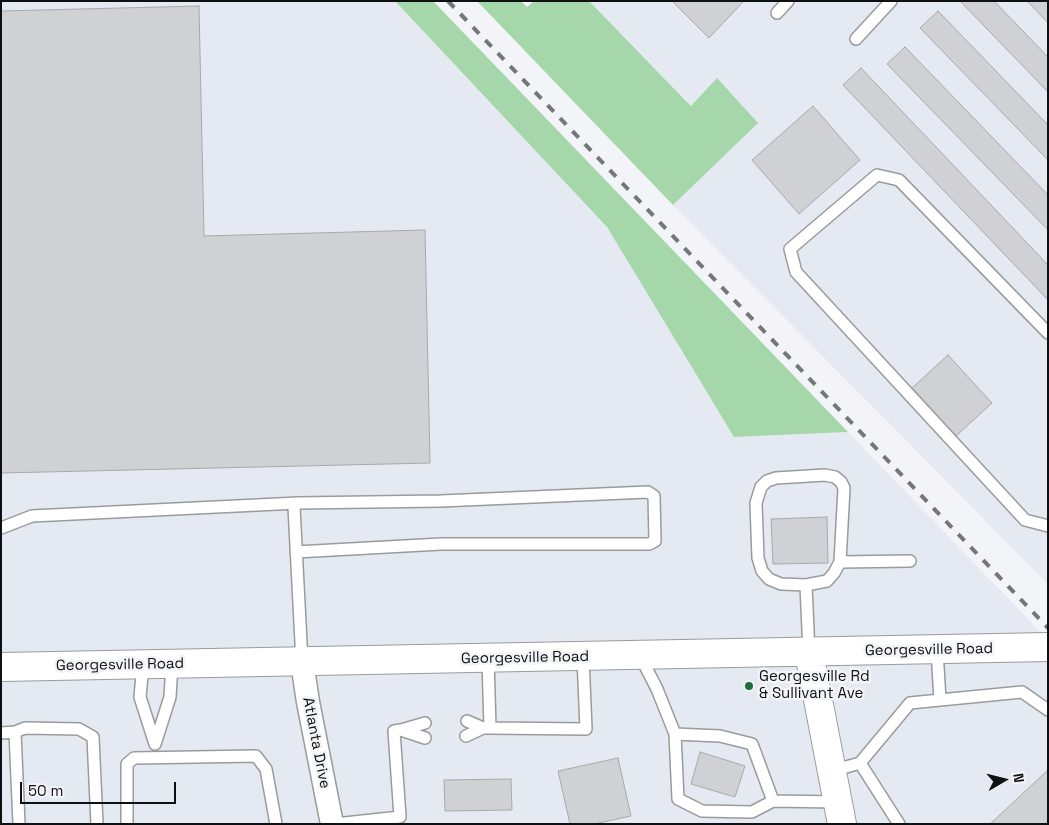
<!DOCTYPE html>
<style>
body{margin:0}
#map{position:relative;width:1049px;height:825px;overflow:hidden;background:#f3f4f7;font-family:"Space Grotesk",sans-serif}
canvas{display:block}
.frame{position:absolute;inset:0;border:2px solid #0f1011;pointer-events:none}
.north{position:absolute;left:979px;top:755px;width:50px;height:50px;-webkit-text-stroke:4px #f3f4f7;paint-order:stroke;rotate:82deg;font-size:14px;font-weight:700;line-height:20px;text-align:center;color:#0f1011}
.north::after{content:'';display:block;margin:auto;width:18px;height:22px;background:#0f1011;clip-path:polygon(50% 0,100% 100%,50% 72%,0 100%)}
.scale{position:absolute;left:20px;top:782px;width:156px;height:22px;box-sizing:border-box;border:2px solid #0f1011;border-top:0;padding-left:6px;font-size:15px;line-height:18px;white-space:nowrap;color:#0f1011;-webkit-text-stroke:4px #f3f4f7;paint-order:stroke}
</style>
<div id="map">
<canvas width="1049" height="825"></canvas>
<div class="frame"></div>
<div class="north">N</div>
<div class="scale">50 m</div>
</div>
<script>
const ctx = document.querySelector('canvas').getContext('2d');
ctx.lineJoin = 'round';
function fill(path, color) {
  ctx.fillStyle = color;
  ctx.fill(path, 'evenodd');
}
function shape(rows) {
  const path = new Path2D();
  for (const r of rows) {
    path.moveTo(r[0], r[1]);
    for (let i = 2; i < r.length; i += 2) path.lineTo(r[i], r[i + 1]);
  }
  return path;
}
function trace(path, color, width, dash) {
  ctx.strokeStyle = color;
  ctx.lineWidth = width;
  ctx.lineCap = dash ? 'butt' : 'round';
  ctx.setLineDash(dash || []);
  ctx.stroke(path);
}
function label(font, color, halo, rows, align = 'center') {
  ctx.font = font + ' "Space Grotesk",sans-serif';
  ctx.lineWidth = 5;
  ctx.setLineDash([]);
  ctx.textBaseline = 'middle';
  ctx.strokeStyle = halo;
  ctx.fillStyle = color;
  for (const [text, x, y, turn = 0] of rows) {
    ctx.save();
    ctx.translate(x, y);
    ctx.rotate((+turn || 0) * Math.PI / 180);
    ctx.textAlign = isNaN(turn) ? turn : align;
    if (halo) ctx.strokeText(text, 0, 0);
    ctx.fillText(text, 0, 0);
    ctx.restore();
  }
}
const built = shape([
 [1,1,395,1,607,227,734,437,848,432,1048,640,1048,824,1,824],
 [589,1,1048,1,1048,584,673,205,757,123,692,106]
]);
const green = shape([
 [395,1,433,1,848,432,734,437,607,227],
 [477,1,521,1,527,7,534,1,589,1,691,106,717,78,758,123,673,205]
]);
const building = shape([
 [672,1,744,1,709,38,672,1],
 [960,1,994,1,1048,57,1048,92,960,1],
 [1027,1,1048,1,1048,23,1027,1],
 [199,6,204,236,425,230,430,463,1,473,1,11,199,6],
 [938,11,1048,125,1048,160,920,28,938,11],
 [905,47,1048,195,1048,230,887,64,905,47],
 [861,68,1048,265,1048,300,843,85,861,68],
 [813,106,860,160,799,214,752,160,813,106],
 [948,355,992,403,956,436,912,388,948,355],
 [827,517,828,563,773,564,771,519,827,517],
 [700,752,745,766,735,797,691,784,700,752],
 [618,758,631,816,594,824,570,824,558,771,618,758],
 [1048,770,1048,824,990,824,1048,770],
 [511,779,512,810,445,811,444,780,511,779]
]);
const service = shape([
 [777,13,788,1],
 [856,39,891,1],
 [1048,333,899,180,877,175,790,249,796,272,1025,520,1048,526],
 [825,475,835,477,841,482,844,488,840,562,834,573,827,581,806,585,781,584,769,579,762,571,758,558,756,503,761,487,767,481,776,478,825,475],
 [1,528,32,516,298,503],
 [296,552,441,544,649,544,655,541,654,496,648,492,441,501,298,503,294,507,302,662],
 [840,562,910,561],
 [806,585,809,653],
 [937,650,940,700,1022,692,1048,710],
 [640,656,657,689,675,734,678,799,702,811,752,812,773,801,752,744,720,736,675,734],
 [143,665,140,697,155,744,170,697,172,664],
 [483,728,490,728,488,659],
 [490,728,586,729,583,657],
 [401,730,425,723],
 [15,732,19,824],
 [1,733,15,732,25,728,79,729,93,737,97,824],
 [466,736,483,728,467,721],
 [860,763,910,703,940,700],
 [832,771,860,763,899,824],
 [773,801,837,802],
 [127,824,127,764,134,758,256,756,266,769,276,824],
 [335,824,400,817,394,731,401,730,425,738]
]);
const minor = shape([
 [302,662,308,702,332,824]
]);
const secondary = shape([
 [809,653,842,824],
 [1,667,1048,647]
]);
const rail = shape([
 [448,1,1048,628]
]);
const markers = [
 [749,686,5,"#1f6d3c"]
];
const streetNames = [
 ["Georgesville Road",929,650,-1],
 ["Georgesville Road",525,658,-1],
 ["Georgesville Road",120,665,-1],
 ["Atlanta Drive",316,743,79]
];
const poiNames = [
 ["Georgesville Rd",759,677],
 ["& Sullivant Ave",759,694]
];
fill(built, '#e5e9f2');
fill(green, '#a5d7aa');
fill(building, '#d0d1d4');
trace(building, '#a8a9ab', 1);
trace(service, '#999b9d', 14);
trace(minor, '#999b9d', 25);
trace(secondary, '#999b9d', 30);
trace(service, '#fff', 11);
trace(minor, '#fff', 22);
trace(secondary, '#fff', 28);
trace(rail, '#757678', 4, [9, 9]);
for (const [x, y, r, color] of markers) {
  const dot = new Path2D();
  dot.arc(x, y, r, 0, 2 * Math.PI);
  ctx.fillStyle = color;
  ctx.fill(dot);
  trace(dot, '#f3f4f7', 2);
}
label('15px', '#0f1011', '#f3f4f7', streetNames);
label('15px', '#0f1011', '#f3f4f7', poiNames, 'left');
</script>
